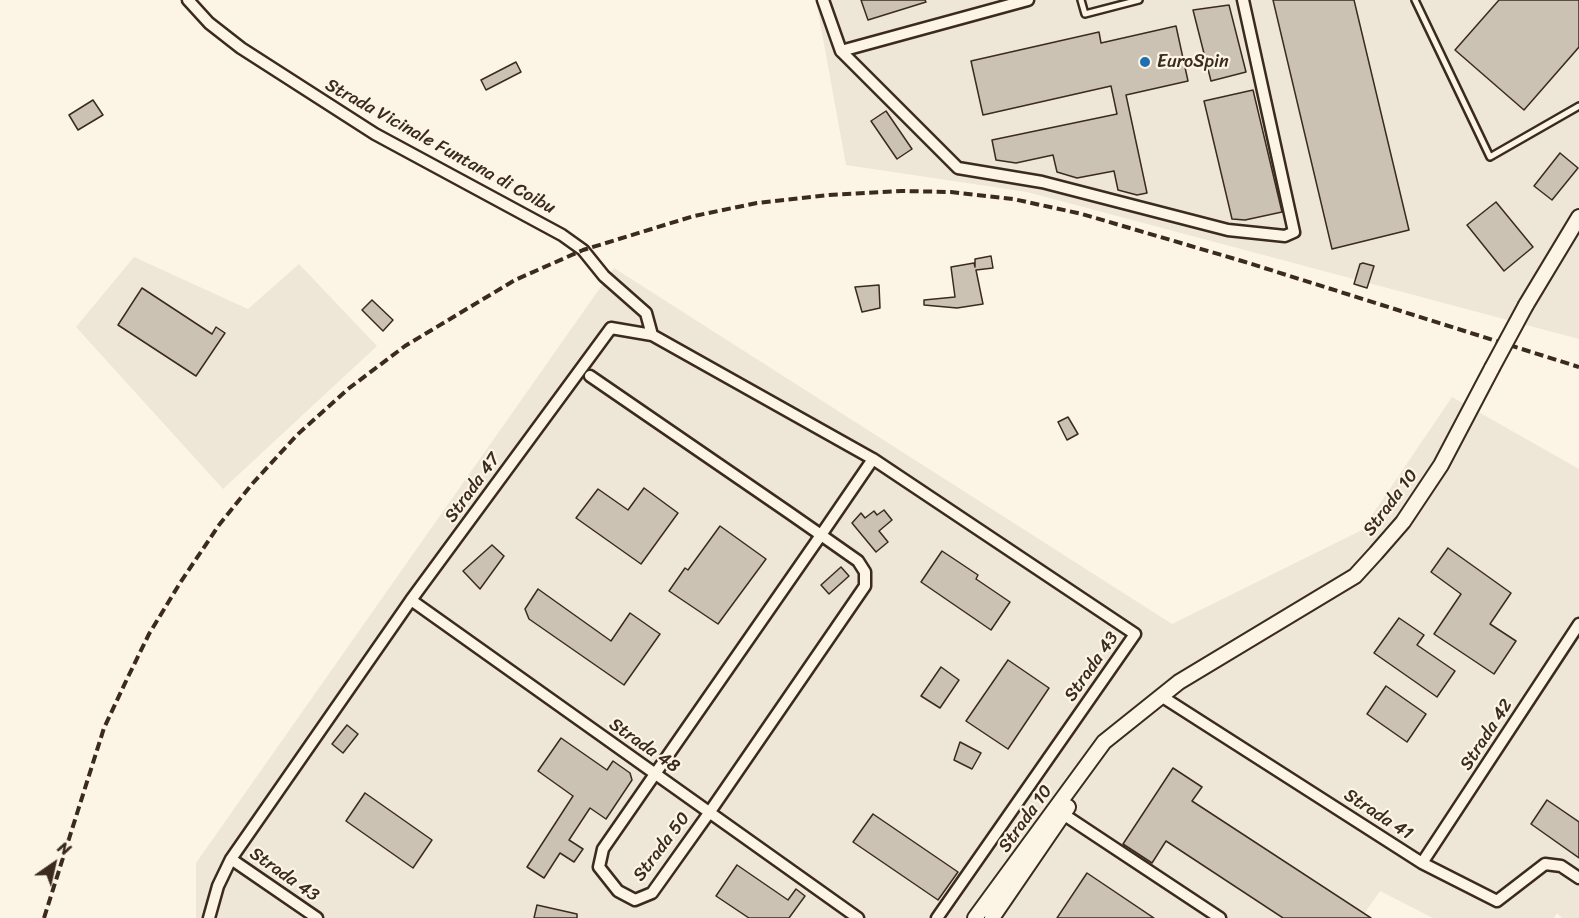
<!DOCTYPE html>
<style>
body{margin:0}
#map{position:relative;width:1579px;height:918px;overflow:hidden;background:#fcf5e5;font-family:Sriracha,sans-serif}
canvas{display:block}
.north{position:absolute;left:24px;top:834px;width:60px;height:60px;-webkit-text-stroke:4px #fcf5e5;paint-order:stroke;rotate:34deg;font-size:16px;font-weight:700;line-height:24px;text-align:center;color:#3b2a1e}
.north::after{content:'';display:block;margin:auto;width:21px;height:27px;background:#3b2a1e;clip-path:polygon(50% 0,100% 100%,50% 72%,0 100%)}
</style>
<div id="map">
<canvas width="1579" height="918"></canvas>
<div class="north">N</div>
</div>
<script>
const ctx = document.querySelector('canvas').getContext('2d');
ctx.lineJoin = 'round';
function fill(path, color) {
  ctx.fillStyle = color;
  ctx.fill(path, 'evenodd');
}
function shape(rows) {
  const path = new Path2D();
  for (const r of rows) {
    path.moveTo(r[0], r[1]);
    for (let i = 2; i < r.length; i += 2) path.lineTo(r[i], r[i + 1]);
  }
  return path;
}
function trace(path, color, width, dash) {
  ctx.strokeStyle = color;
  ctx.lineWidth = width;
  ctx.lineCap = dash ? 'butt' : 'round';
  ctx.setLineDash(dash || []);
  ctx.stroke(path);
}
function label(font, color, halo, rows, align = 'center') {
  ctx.font = font + ' Sriracha,sans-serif';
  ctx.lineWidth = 4.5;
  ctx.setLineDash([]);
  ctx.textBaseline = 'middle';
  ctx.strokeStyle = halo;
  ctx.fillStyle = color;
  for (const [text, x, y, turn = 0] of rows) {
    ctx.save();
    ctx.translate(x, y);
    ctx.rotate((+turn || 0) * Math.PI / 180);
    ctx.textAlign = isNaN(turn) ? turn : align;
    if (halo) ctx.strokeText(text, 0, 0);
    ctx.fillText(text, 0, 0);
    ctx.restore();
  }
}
const built = shape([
 [816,0,1579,0,1579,339,1027,192,846,165],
 [134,257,248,309,299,264,377,346,223,489,76,327],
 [614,268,1172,624,1362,530,1452,397,1579,469,1579,918,1562,918,1557,913,1554,918,1433,918,1380,891,1361,918,196,918,196,863]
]);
const building = shape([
 [861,0,925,0,926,2,868,20,861,0],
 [1273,0,1354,0,1409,230,1332,249,1273,0],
 [1499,0,1579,0,1579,47,1524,110,1455,50,1499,0],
 [1229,5,1246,72,1211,81,1193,10,1229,5],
 [1176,26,1188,81,1126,95,1147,193,1137,195,1118,190,1114,171,1077,178,1057,172,1053,155,1016,163,996,160,992,140,1117,114,1111,86,983,115,971,61,1099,32,1101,43,1176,26],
 [516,62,521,72,486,90,481,80,516,62],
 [1253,90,1282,212,1245,220,1232,219,1204,101,1253,90],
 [93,100,103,115,78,130,69,115,93,100],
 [886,111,912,149,897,159,871,121,886,111],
 [1560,153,1578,168,1552,200,1534,186,1560,153],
 [1496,202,1533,247,1504,271,1467,225,1496,202],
 [991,256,993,268,976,270,983,304,957,308,924,305,924,300,955,297,951,267,974,263,975,267,975,259,991,256],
 [1363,263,1374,266,1367,288,1354,284,1360,264,1363,263],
 [879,285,880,308,862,312,855,287,879,285],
 [142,288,212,334,216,327,225,333,196,376,118,325,142,288],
 [372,300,393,320,383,331,362,310,372,300],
 [1068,417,1078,434,1067,440,1058,422,1068,417],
 [644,488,678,513,641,564,576,518,598,489,628,510,644,488],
 [884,510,892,520,879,531,888,542,876,552,852,523,861,513,865,518,874,511,877,515,884,510],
 [720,526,766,559,718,624,669,591,685,568,688,570,720,526],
 [492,545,504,556,480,589,463,571,492,545],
 [1448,548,1511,593,1490,624,1516,641,1494,674,1434,634,1461,594,1431,572,1448,548],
 [942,551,978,575,976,579,1010,602,991,630,921,582,942,551],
 [841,567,849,576,829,594,821,585,841,567],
 [538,589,611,641,630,613,660,634,624,685,529,619,525,609,538,589],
 [1399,618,1424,635,1417,645,1455,671,1437,697,1374,653,1399,618],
 [1008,660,1049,688,1008,749,966,721,1008,660],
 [941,667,959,680,940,708,921,696,941,667],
 [1386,686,1426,714,1407,742,1367,714,1386,686],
 [347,725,358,734,343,753,332,744,347,725],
 [561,738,607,770,613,761,630,773,632,780,606,819,590,808,569,840,583,849,574,862,560,853,544,878,527,867,573,796,538,771,561,738],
 [960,742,981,753,972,769,954,760,960,742],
 [1173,768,1202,787,1192,801,1371,918,1283,918,1166,841,1152,863,1123,844,1173,768],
 [365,793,432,840,413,868,346,821,365,793],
 [1547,800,1579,822,1579,858,1531,824,1547,800],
 [873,814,958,872,938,900,853,842,873,814],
 [737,865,788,900,796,889,805,896,789,918,749,918,716,896,737,865],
 [1087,873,1154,918,1057,918,1087,873],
 [537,905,577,914,577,918,534,918,537,905]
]);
const service = shape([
 [1081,0,1085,14,1139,0],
 [1415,0,1490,157,1579,106]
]);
const minor = shape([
 [188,0,209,23,241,48,375,134,562,235,583,250,604,276,646,313,652,335],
 [823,0,841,51,1028,0],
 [841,51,958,168,1042,182,1228,230,1285,236,1294,232,1243,0],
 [590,376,788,512,821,535,858,561,865,572,865,586,709,813,652,893,635,900,618,891,599,867,603,849,655,774,821,535,873,459],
 [411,600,858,918],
 [1161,696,1422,863,1497,901,1545,864,1561,866,1579,878],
 [1063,814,1220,918],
 [231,859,317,918],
 [1422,863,1579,624],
 [209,918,218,886,231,859,411,600,611,328,652,335,873,459,1135,634,937,918]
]);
const tertiary = shape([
 [1526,305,1579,217],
 [975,918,1104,742,1179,682,1355,576,1376,553,1403,522,1441,465,1492,368],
 [992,918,1068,807]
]);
const rail = shape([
 [44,918,104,728,127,679,149,634,180,583,219,525,253,483,297,435,348,389,405,346,515,280,583,250,694,216,757,203,829,195,902,191,951,192,1013,199,1082,214,1242,261,1579,367]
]);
const tertiaryBridge = shape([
 [1492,368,1526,305]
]);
const markers = [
 [1145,62,6,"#1f6fb2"]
];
const poiNames = [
 ["EuroSpin",1157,62]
];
const streetNames = [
 ["Strada Vicinale Funtana di Coibu",440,147,29],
 ["Strada 47",473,488,-54],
 ["Strada 10",1391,503,-53],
 ["Strada 43",1092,667,-55],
 ["Strada 42",1487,735,-57],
 ["Strada 48",644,746,35],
 ["Strada 41",1378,815,33],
 ["Strada 10",1026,819,-54],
 ["Strada 50",662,847,-53],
 ["Strada 43",284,875,35]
];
fill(built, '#eee6d6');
fill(building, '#ccc2b3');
trace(building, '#3b2a1e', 1.5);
trace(service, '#3b2a1e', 10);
trace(minor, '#3b2a1e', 15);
trace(tertiary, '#3b2a1e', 18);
trace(service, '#fcf5e5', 5);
trace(minor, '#fcf5e5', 10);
trace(tertiary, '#fcf5e5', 14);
trace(rail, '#3b2a1e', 4, [9, 4.5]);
trace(tertiaryBridge, '#3b2a1e', 18, []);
trace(tertiaryBridge, '#fcf5e5', 14);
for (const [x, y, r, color] of markers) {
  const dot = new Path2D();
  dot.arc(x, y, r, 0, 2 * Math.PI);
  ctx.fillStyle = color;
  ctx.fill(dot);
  trace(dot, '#fcf5e5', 2);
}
label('18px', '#3b2a1e', '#fcf5e5', poiNames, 'left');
label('18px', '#3b2a1e', '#fcf5e5', streetNames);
</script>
